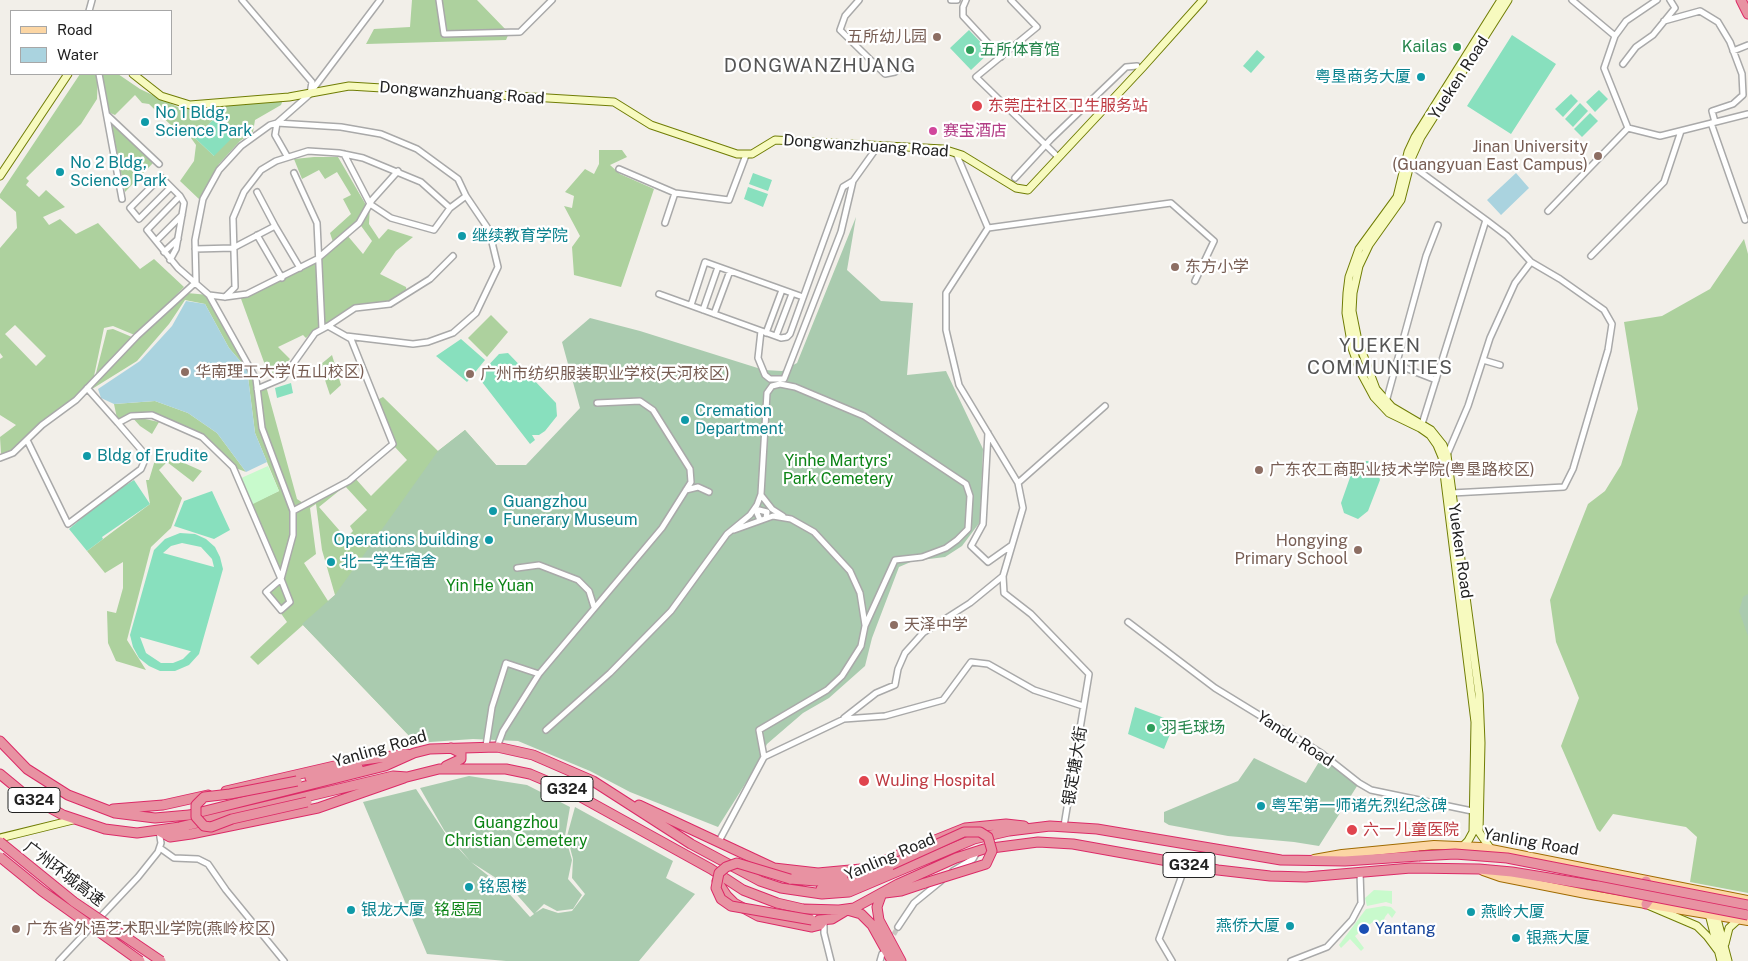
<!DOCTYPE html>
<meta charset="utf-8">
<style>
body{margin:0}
#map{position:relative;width:1748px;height:961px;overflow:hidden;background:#f2efe9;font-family:"Public Sans",sans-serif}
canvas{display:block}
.legend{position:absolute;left:10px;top:10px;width:162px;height:65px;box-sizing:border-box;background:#fff;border:1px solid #a7a7a7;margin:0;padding:6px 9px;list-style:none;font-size:15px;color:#222}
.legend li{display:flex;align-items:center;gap:10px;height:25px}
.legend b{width:25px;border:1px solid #a7a7a7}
</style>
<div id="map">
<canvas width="1748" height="961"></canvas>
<ul class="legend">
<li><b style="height:6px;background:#fcd6a4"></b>Road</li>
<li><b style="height:14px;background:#aad3df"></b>Water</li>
</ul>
</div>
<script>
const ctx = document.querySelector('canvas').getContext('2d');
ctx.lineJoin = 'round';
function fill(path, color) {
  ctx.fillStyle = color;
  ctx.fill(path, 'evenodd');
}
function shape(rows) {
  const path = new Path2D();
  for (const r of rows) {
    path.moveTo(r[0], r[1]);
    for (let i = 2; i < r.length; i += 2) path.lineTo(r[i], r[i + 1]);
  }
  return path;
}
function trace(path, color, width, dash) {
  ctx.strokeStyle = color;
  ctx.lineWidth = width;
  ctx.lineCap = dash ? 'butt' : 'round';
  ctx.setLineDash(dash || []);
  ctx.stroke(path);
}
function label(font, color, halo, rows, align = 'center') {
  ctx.font = font + ' "Public Sans","Noto Sans SC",sans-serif';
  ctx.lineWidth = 4.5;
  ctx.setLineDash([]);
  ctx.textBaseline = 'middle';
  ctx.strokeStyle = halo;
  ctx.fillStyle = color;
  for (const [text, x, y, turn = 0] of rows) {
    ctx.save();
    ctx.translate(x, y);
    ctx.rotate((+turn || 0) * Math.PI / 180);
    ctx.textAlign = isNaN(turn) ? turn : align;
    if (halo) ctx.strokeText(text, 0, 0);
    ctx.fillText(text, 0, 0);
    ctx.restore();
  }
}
const forest = shape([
 [412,0,477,0,509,33,506,40,366,44,374,29,410,27],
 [80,74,98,74,97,99,81,124,26,178,29,181,26,185,39,197,46,190,65,207,43,217,49,225,60,219,76,234,98,223,140,269,154,259,184,287,137,336,113,326,104,328,93,381,15,451,1,454,0,437,16,425,0,415,0,359,3,357,0,353,0,248,17,228,16,212,0,198,0,194],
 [15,325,46,356,36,366,5,334],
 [102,74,118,74,140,89,182,109,284,97,281,105,255,120,253,132,240,141,219,164,200,200,180,181,194,161,196,145,186,131,177,131,149,104,142,103,135,95,115,115,108,112],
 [215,118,214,156,195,138],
 [111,122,153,163,125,192],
 [599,150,622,150,627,157,610,165,620,174,654,189,621,287,574,275,572,247,580,236,564,206,572,208,574,196,565,192,585,169,594,174,599,164],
 [314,157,338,157,366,205,356,222,333,242,330,233,351,214,343,199,351,195,337,172,325,179,319,170,302,179,294,159],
 [370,204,369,224,379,239,388,229,413,237,396,251,380,274,406,287,407,294,390,304,355,308,322,329,318,274,318,327,306,338,303,335,278,347,290,359,275,376,265,365,240,296,317,259,347,235,363,254,372,241,359,223],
 [1744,239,1748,254,1748,893,1690,882,1697,837,1686,827,1613,814,1600,832,1597,829,1561,746,1579,698,1556,642,1550,600,1588,504,1605,491,1621,465,1638,409,1624,322,1662,316,1710,289],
 [187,293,209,295,256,379,257,389,266,386,297,499,306,505,355,478,371,496,407,460,394,446,396,442,377,400,383,397,438,451,465,430,496,465,526,465,416,743,303,625,258,665,250,657,287,622,266,592,281,579,249,505,279,491,255,433,247,369,229,348,205,304,185,300,169,324,137,361,92,389,107,330,113,329,132,337,97,375],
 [345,486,367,510,350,526,353,531,346,538,319,507],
 [316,504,322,550,335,595,328,601,304,563,316,554,310,508],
 [491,315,508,332,487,357,468,338],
 [332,355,341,385,330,395,320,365],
 [155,401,188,413,217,433,246,472,233,467,202,437,152,415,136,417,159,422,152,434,140,426,131,416,118,423,114,404],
 [155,450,202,471,193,482,167,462,159,470,182,498,171,528,151,547,127,640,146,670,116,661,108,643,107,611,116,613,123,588,123,562,105,573,87,551,150,504,146,480,149,480,155,460]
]);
const cemetery = shape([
 [856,217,847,270,881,301,913,303,907,375,946,371,983,449,980,522,962,546,945,557,913,561,899,567,872,638,865,666,829,698,803,713,767,744,759,762,718,827,630,792,590,771,518,741,473,739,416,743,302,624,335,595,438,451,465,430,496,465,526,465,580,408,562,342,590,318,640,331,764,370,782,371,797,363],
 [1748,594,1748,636,1739,611,1743,597],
 [1322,757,1359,783,1319,846,1294,842,1228,836,1169,825,1164,822,1164,812,1238,781,1254,758,1306,783],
 [469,776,527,785,570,807,565,836,572,860,568,879,582,895,573,909,557,911,544,904,535,913,543,908,558,913,572,911,585,894,572,878,573,859,567,836,575,807,673,861,666,878,695,894,639,961,506,961,427,954,363,802,416,789,447,836,470,861,444,830,420,788],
 [471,862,510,887,534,914,530,917,505,889]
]);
const park = shape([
 [268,466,279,491,251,505,239,479],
 [1374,890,1392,891,1392,904,1386,902,1367,906,1365,898],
 [1384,906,1391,907,1396,912,1392,918,1388,913,1385,917,1380,931,1374,921,1355,936,1364,948,1361,951,1350,939,1341,948,1339,945,1366,909]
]);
const pitch = shape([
 [969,30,990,52,971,70,950,48],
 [1512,35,1556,64,1511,134,1467,106],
 [1257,50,1265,57,1251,73,1243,66],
 [1599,90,1608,99,1595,112,1586,102],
 [1571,94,1578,101,1563,117,1555,109],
 [1580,103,1588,111,1573,127,1565,119],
 [1590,113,1598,121,1582,137,1574,129],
 [215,118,234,136,214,156,195,138],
 [753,173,772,180,768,191,749,184],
 [748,187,768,194,763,207,744,199],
 [461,339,485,360,467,382,436,356],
 [508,353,556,403,557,416,545,431,539,435,532,435,535,440,530,444,482,382,483,371,499,354],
 [291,383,293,393,277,398,275,388],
 [1363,461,1370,461,1376,466,1380,480,1368,511,1358,519,1344,513,1341,503,1353,469],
 [134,480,150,504,102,537,103,539,87,551,69,529,108,496],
 [212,491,230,530,214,539,174,526,184,501],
 [180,533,195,534,206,539,215,547,220,557,223,569,199,654,189,665,175,671,160,671,149,666,139,658,133,647,130,635,154,550,165,539],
 [182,543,201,547,212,559,214,567,163,553,171,546],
 [140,637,190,651,191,651,183,659,173,663,161,663,146,653],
 [1135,707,1175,722,1164,749,1128,734]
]);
const water = shape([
 [1516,173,1529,188,1501,215,1487,200],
 [186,301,205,304,229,348,247,369,255,433,267,462,246,472,217,433,188,413,155,401,114,404,101,398,98,389,140,361,172,326]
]);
const streetTunnel = shape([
 [890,941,898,927]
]);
const street = shape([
 [439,0,444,34,520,32,552,0],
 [859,0,845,16,840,30,885,74,895,72,904,64],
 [951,0,957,0],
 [966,0,963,7,963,16,1001,57],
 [1011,0,1037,27,976,77,1058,157],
 [89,11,92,0],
 [1664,21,1700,11,1718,22,1730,42,1742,74,1743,95,1733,104,1712,111,1715,122],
 [1615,36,1626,21,1657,0],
 [1733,51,1748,45],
 [1623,64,1636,47,1653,35,1675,8,1670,0],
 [99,74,122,199],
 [313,89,380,0],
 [107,115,159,164],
 [1711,123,1745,220],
 [1628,128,1660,136,1748,114],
 [956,153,988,228,946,293,946,330,959,385,1018,483,1023,508,1003,576,1004,593,1031,614,1089,674,1064,826],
 [344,154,370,204,391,218,434,230,450,208],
 [287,156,275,135,277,123,341,127,381,134,417,149,458,179,466,196,489,230,498,267,476,313,453,333,428,342,413,344,346,336],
 [1411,165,1486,220],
 [619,169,675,193,729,200,746,155],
 [294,173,317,223,322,329],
 [1015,178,1051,139,1126,67,1137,66],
 [1548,211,1628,128,1604,68,1615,36,1572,0],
 [665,223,675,193],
 [275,226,300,268],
 [988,228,1171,203,1214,241,1195,281],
 [257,235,282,278],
 [156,241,182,215],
 [195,249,233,248,275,226,257,192],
 [164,252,178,239],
 [1591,256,1664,182,1681,131],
 [170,260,176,249,183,209,184,203,180,196],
 [659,294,781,338,787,337,790,334,843,187,853,181,878,146],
 [209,295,225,297,247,294,317,259,359,223,372,200,398,171],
 [225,297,235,287,233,218,244,192,261,170,276,161,308,151,339,153,363,158,421,182,450,208,466,196],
 [691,305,705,262,803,297],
 [703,310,718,267],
 [714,314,730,271],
 [328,326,355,308,390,304,430,279,453,256],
 [761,331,758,358,765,375,770,379,784,379,841,232,853,181],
 [766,333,782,290],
 [776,336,792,294],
 [1483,360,1500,365],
 [1395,364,1436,380],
 [87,388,118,423,131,416,152,415,202,437,233,467,281,579,290,602,281,610,266,592,281,579,293,535,293,511,262,428,256,379,209,295,178,268,147,230,180,196,161,177,130,208,139,219,171,187],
 [257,389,283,378,315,333,328,326,351,339,393,444,349,481,293,511],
 [1386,402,1426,256,1438,225],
 [1422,424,1486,220,1507,236,1531,262,1515,283,1490,338,1468,406,1447,455],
 [988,433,983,524,971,546,988,562,1012,545],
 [27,440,68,524,141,469,144,462,143,452,118,423],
 [0,458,13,453,42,425,76,400,137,336,196,282,195,240,203,199,219,170,241,146,270,125,277,123,310,94,312,82,242,0],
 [1018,483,1105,406],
 [686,490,698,487,709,492],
 [1452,493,1564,487,1573,469,1608,350,1612,324,1604,310,1560,279,1531,262],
 [761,495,772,509,783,516],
 [760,520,757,513,759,510,767,512,766,518],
 [734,530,773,516,791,519,814,532,850,571,860,593,865,625],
 [517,568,539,565,578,580,589,591,594,607],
 [1128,622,1215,688,1321,753,1359,783,1371,790,1477,812],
 [844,718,876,693,895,685,898,669,905,653,923,633,970,603,1003,576],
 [546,730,610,673,671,611,727,534,750,515,757,505,761,494,767,393,772,386,780,384,795,387,864,416,966,484,970,496,968,529,957,540,946,548,922,557,895,560,865,626,861,646,842,676,827,690,759,730,764,757],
 [486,746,492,707,506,663,539,674],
 [497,747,503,731,539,674,662,528,691,482,690,469,653,410,640,401,597,403],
 [718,843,764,757,844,719,885,716,943,700,971,662,988,664,1034,690,1083,706],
 [160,848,174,858,198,859,208,864,226,890,284,961],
 [953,871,973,859,977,852],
 [824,921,824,933,831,961],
 [898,927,914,903,941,881],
 [59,961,138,877,158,852,161,843,159,831],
 [880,961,882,954],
 [1172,961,1159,939,1186,864],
 [1291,961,1327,947,1352,920,1361,903,1360,872]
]);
const secondary = shape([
 [133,74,161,96,190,105,289,97,349,86,614,102,651,125,737,154,752,154,775,140,943,149,962,155,1016,188,1028,190,1143,67,1203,0],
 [0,176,68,74],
 [0,838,73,820],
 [1463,846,1468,841,1473,832,1475,722,1442,457,1437,445,1430,435,1420,428,1389,413,1374,397,1360,371,1352,348,1346,313,1347,293,1349,277,1359,249,1397,197,1408,152,1415,137,1501,0],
 [1490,848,1479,832,1481,743,1479,694,1447,455,1443,445,1431,430,1392,407,1376,389,1358,341,1352,311,1353,293,1359,266,1369,245,1401,200,1412,157,1421,137,1508,0],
 [1702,894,1716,915,1728,961],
 [1650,906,1697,926,1707,936,1719,952],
 [1709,914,1721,961],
 [1725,944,1729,928,1739,919]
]);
const primary = shape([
 [1314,859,1342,854,1434,845,1481,847,1748,900],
 [1483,871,1500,877,1586,894,1748,921]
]);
const highway = shape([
 [1741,0,1748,14],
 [0,741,27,769,68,795,115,813,155,818,189,815,385,766,414,753,430,749,497,747,533,755,593,781,691,844,760,881,781,888,822,894,849,892,974,839,1009,831,1050,826,1097,829,1281,860,1345,861,1419,856],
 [446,766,461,759,461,753,451,748],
 [0,774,23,793,63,815,105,829,137,833,180,827,393,776,407,777,439,769,506,769,530,774,570,791,711,869,743,890,777,903,803,909,839,910,854,908,898,884,956,858,984,849,1038,842,1073,844,1218,870,1270,876,1306,877,1411,868,1479,869,1512,872,1598,886],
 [310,778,358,767],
 [226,791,356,761,407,754],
 [639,805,774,868,818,873,861,869],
 [113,809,163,805,208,795],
 [159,831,170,837,191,834,318,808,404,778],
 [858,871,965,828,1006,824,1024,826],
 [790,879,816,881,843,877],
 [717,881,727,896,734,903,758,916,812,927,820,925,824,920],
 [821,889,852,882,891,865],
 [882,893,877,907,879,920,901,961],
 [885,893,901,891,925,883],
 [1646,904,1653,894,1646,881],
 [819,920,832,919,847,910,861,914,872,925,892,961]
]);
const highwayBridge = shape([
 [297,781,230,794,204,797,196,805,196,817,204,826,211,827,232,819,307,802],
 [0,842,74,902,161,961],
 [1419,856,1455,854,1507,858,1748,905],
 [0,857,42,891,140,961],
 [891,865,964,832,980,832,988,837,992,851,986,864,925,883],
 [790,879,737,863,726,867,719,873,716,888,721,899,731,906,812,920],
 [1598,886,1748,915]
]);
const markers = [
 [937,37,5,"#8d6e63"],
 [1457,47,5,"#2e9e5b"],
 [970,50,5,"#2e9e5b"],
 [1421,77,5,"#0f9aa8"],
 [977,106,6,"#e0444e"],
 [145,122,5,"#0f9aa8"],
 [933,131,5,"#d1479c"],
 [1598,156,5,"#8d6e63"],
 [60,172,5,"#0f9aa8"],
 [462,236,5,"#0f9aa8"],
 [1175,267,5,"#8d6e63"],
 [185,372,5,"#8d6e63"],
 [470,374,5,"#8d6e63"],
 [685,420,5,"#0f9aa8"],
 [87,456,5,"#0f9aa8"],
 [1259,470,5,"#8d6e63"],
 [493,511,5,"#0f9aa8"],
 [489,540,5,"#0f9aa8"],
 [1358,550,5,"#8d6e63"],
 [331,562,5,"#0f9aa8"],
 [894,625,5,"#8d6e63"],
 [1151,728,5,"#2e9e5b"],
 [864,781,6,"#e0444e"],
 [1261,806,5,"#0f9aa8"],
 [1352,830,6,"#e0444e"],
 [469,887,5,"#0f9aa8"],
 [351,910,5,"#0f9aa8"],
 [1471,912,5,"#0f9aa8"],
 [1290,926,5,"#0f9aa8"],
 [16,929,5,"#8d6e63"],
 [1364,929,6,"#1a4fb4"],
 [1516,938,5,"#0f9aa8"]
];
const shields = [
 [567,789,52],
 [34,800,52],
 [1189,865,52]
];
const shieldNames = [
 ["G324",567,789],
 ["G324",34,800],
 ["G324",1189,865]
];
const educationNames = [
 ["五所幼儿园",927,37,"right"],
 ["Jinan University",1588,147,"right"],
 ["(Guangyuan East Campus)",1588,165,"right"],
 ["东方小学",1185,267],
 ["华南理工大学(五山校区)",195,372],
 ["广州市纺织服装职业学校(天河校区)",480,374],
 ["广东农工商职业技术学院(粤垦路校区)",1269,470],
 ["Hongying",1348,541,"right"],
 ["Primary School",1348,559,"right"],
 ["天泽中学",904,625],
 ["广东省外语艺术职业学院(燕岭校区)",26,929]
];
const leisureNames = [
 ["Kailas",1447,47,"right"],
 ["五所体育馆",980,50],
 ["羽毛球场",1161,728]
];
const cultureNames = [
 ["粤垦商务大厦",1411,77,"right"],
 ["No 1 Bldg,",155,113],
 ["Science Park",155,131],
 ["No 2 Bldg,",70,163],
 ["Science Park",70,181],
 ["继续教育学院",472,236],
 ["Cremation",695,411],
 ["Department",695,429],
 ["Bldg of Erudite",97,456],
 ["Guangzhou",503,502],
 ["Funerary Museum",503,520],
 ["Operations building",479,540,"right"],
 ["北一学生宿舍",341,562],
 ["粤军第一师诸先烈纪念碑",1271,806],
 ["铭恩楼",479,887],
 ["银龙大厦",361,910],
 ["燕岭大厦",1481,912],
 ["燕侨大厦",1280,926,"right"],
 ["银燕大厦",1526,938]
];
const streetNames = [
 ["Yueken Road",1459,78,-57],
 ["Dongwanzhuang Road",462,93,4],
 ["Dongwanzhuang Road",866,146,4],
 ["Yueken Road",1460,551,82],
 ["Yandu Road",1295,739,33],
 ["Yanling Road",380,749,-16],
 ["银定塘大街",1075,766,-81],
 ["Yanling Road",1531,842,10],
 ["Yanling Road",890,857,-23],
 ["广州环城高速",64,874,37]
];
const healthNames = [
 ["东莞庄社区卫生服务站",988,106],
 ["WuJing Hospital",875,781],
 ["六一儿童医院",1363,830]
];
const hotelNames = [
 ["赛宝酒店",943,131]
];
const parkNames = [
 ["Yinhe Martyrs'",838,461],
 ["Park Cemetery",838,479],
 ["Yin He Yuan",490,586],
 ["Guangzhou",516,823],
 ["Christian Cemetery",516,841],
 ["铭恩园",458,910]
];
const transitNames = [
 ["Yantang",1375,929]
];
const quarterNames = [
 ["DONGWANZHUANG",820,66],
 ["YUEKEN",1380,346],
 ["COMMUNITIES",1380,368]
];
fill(forest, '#add19e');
fill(cemetery, '#aacbaf');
fill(park, '#c8facc');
fill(pitch, '#88e0be');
fill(water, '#aad3df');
trace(streetTunnel, '#c8c6c1', 5, [5, 2.5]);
trace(street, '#a9a9a9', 8);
trace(secondary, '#707d05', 9);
trace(primary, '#a06b00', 10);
trace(highway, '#dc2a67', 11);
trace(street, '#fff', 5);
trace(secondary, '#f7fabf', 7);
trace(primary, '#fcd6a4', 8);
trace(highway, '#e892a2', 9);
trace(highwayBridge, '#dc2a67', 11, []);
trace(highwayBridge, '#e892a2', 9);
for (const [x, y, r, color] of markers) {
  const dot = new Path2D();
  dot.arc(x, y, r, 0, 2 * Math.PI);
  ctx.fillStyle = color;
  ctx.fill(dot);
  trace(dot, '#fff', 2);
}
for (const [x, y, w] of shields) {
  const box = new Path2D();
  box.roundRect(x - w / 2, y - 12.5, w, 25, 4);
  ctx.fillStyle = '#fff';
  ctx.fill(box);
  trace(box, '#222', 1);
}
label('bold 15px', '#222', null, shieldNames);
label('16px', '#785e54', '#fff', educationNames, 'left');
label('16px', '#27864d', '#fff', leisureNames, 'left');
label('16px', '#0d838f', '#fff', cultureNames, 'left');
label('16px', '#222', '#fff', streetNames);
label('16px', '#be3a42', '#fff', healthNames, 'left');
label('16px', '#b23c85', '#fff', hotelNames, 'left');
label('16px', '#0c8416', '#fff', parkNames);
label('16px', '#164399', '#fff', transitNames, 'left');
ctx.letterSpacing = '1px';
label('19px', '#555', '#fff', quarterNames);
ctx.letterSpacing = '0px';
</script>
